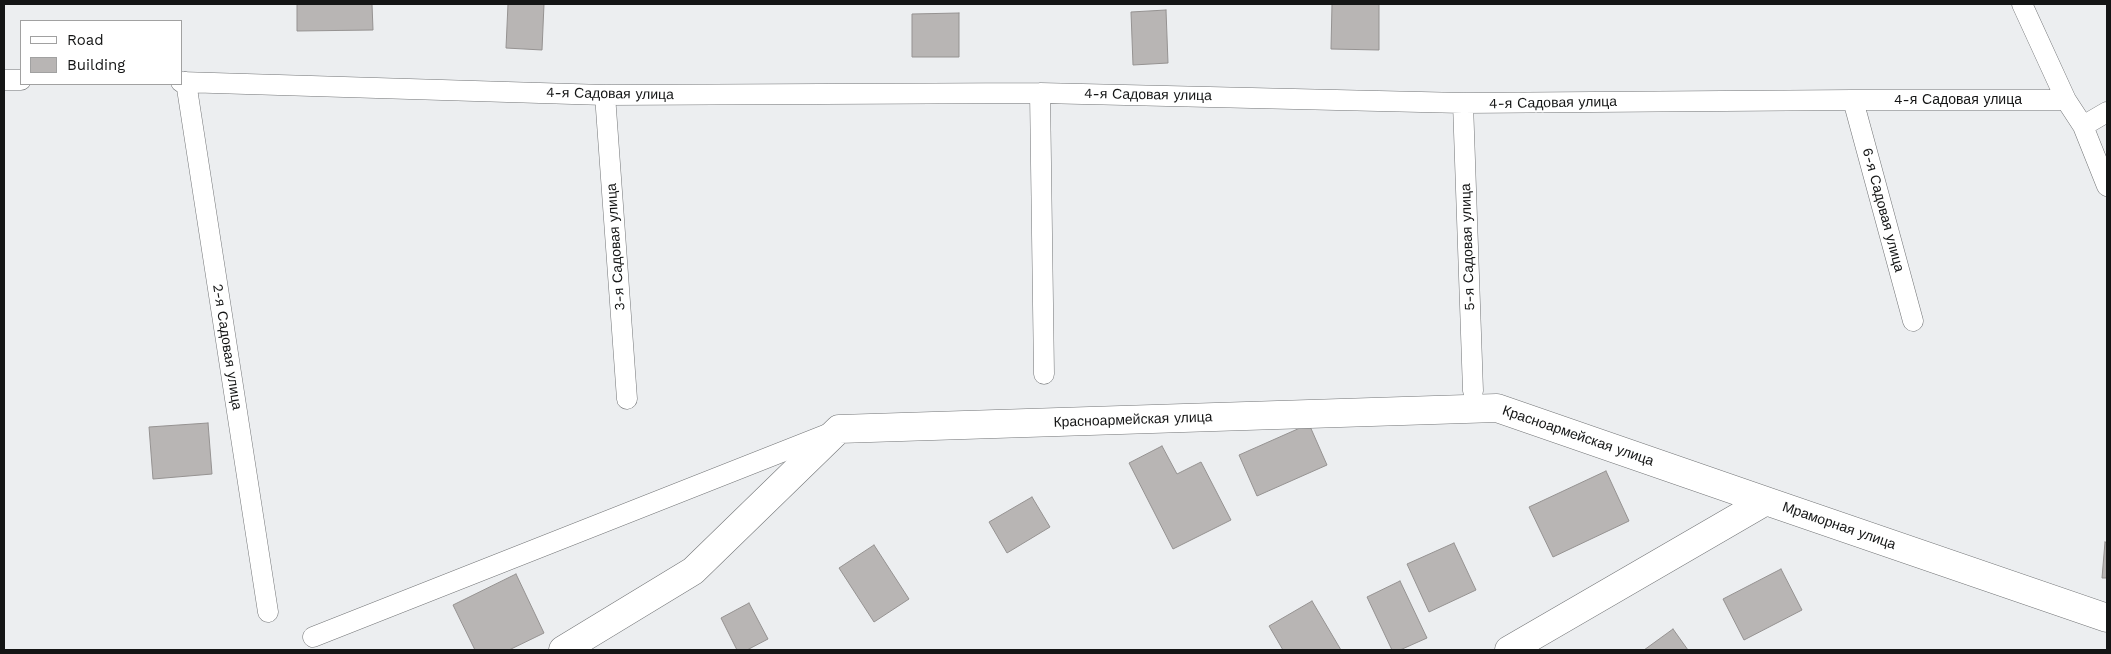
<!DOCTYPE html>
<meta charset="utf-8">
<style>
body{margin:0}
#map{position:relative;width:2111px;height:654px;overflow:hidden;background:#eceef0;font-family:"Work Sans",sans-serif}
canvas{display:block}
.frame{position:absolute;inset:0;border:5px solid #141515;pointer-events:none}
.legend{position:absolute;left:20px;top:20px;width:162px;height:65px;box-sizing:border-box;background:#fff;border:1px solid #a1a1a1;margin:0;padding:6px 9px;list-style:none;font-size:15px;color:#141515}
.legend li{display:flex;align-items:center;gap:10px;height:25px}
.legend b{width:25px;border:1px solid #a1a1a1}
</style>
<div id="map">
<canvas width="2111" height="654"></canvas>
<div class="frame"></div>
<ul class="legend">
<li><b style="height:6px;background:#fff"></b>Road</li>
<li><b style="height:14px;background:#b8b5b4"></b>Building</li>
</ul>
</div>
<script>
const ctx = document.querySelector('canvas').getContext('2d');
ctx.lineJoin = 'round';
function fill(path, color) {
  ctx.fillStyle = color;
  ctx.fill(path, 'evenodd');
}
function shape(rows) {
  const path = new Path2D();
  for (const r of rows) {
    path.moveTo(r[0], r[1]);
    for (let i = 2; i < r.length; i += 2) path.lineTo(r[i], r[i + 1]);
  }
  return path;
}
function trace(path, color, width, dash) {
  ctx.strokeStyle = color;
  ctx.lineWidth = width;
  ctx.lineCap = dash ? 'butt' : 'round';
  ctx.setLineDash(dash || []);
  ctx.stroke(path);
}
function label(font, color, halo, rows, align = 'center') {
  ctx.font = font + ' "Work Sans",sans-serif';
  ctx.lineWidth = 4;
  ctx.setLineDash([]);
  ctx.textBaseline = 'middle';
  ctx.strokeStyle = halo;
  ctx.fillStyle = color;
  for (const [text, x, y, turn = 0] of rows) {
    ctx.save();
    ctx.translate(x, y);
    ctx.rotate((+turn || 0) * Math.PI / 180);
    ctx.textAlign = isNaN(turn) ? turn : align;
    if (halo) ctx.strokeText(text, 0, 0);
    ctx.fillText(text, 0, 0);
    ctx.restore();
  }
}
const building = shape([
 [297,4,372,4,373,30,297,31,297,4],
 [508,4,544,4,542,50,506,48,508,4],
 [1332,4,1379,4,1379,50,1331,49,1332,4],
 [1166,10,1168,63,1133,65,1131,12,1166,10],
 [959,13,959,57,912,57,912,14,959,13],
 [208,423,212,474,153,479,149,427,208,423],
 [1309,424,1327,465,1257,496,1239,455,1309,424],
 [1162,446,1177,474,1201,462,1231,520,1173,549,1129,463,1162,446],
 [1606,471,1629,521,1553,557,1529,507,1606,471],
 [1032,497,1050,527,1007,553,989,522,1032,497],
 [2105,542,2107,543,2107,578,2102,578,2105,542],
 [1454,543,1476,590,1429,612,1407,564,1454,543],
 [874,545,909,599,874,622,839,568,874,545],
 [1781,569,1802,610,1744,640,1723,599,1781,569],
 [516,574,544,633,509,650,475,650,453,605,516,574],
 [1400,581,1427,638,1400,650,1392,650,1367,597,1400,581],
 [1312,601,1341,650,1283,650,1269,626,1312,601],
 [749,603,768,639,747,650,737,650,721,618,749,603],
 [1673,629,1688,650,1644,650,1673,629]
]);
const service = shape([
 [2022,4,2066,100,2083,126,2107,186],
 [4,80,21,80],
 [181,82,605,95,1040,93,1463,103,1853,100,2066,100],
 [186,82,268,612],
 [1040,93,1044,374],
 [605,95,627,399],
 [1853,100,1913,321],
 [1463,103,1473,391],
 [2083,126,2107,112],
 [313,637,830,433]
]);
const minor = shape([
 [563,650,693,571,839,429,1497,408,1766,501],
 [1509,650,1766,501,2107,618]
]);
const streetNames = [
 ["4-я Садовая улица",610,94,1],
 ["4-я Садовая улица",1148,95,1],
 ["4-я Садовая улица",1958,100],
 ["4-я Садовая улица",1553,103,-1],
 ["6-я Садовая улица",1883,210,75],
 ["3-я Садовая улица",616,247,-94],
 ["5-я Садовая улица",1468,247,-92],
 ["2-я Садовая улица",227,347,81],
 ["Красноармейская улица",1133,420,-2],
 ["Красноармейская улица",1578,436,19],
 ["Мраморная улица",1839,526,19]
];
fill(building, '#b8b5b4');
trace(building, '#959291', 1);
trace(service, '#727476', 21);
trace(minor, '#727476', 29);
trace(service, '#fff', 20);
trace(minor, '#fff', 28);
label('14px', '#141515', '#fff', streetNames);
</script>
